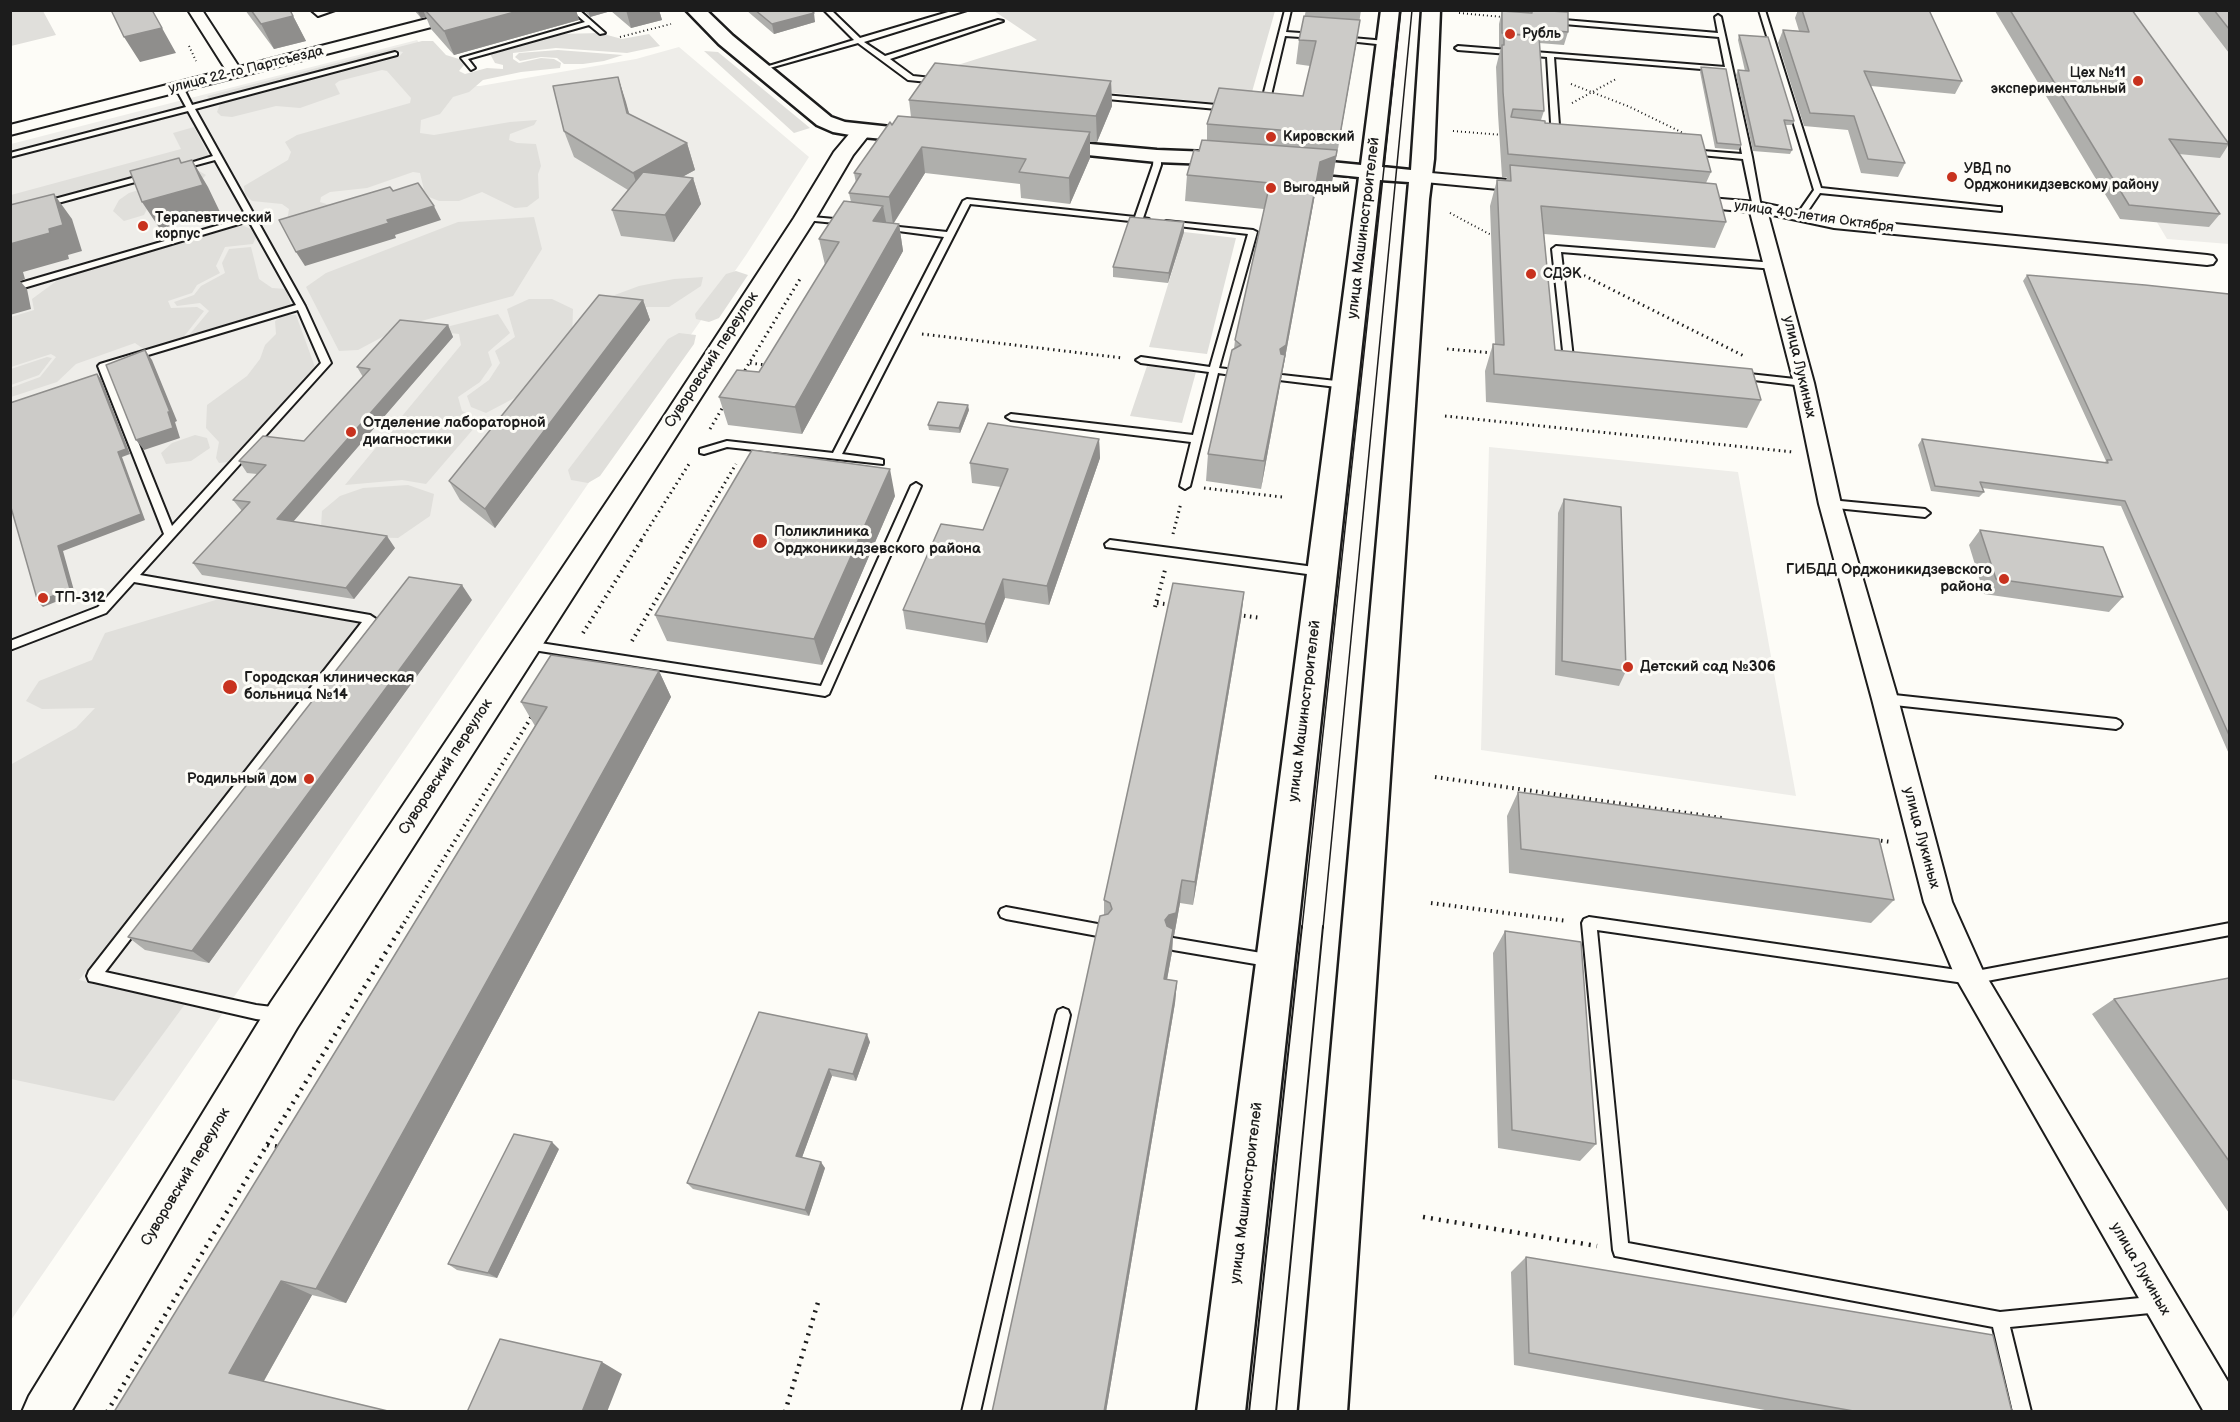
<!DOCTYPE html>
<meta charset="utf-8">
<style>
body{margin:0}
#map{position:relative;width:2240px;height:1422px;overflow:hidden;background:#fdfcf7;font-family:"Balsamiq Sans",sans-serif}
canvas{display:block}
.frame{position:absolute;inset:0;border:12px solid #1c1c1c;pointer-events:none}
</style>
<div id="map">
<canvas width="2240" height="1422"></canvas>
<div class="frame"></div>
</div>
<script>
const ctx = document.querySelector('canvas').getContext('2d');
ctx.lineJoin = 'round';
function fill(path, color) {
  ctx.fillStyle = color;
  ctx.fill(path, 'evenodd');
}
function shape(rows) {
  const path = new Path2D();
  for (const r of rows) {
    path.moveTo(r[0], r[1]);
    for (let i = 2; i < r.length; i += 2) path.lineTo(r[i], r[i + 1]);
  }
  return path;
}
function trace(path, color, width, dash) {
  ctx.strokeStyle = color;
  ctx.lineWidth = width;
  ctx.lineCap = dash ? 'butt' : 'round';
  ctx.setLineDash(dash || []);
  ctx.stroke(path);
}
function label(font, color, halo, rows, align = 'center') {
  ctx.font = font + ' "Balsamiq Sans",sans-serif';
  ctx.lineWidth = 6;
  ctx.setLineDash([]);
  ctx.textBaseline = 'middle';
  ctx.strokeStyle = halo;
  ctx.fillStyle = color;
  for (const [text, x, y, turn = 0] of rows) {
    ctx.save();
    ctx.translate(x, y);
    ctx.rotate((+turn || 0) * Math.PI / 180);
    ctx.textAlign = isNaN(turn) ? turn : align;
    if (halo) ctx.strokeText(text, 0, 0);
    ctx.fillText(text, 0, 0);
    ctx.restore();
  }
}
const built = shape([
 [2031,11,2229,11,2229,244,2167,239],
 [417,40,457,86,480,86,636,59,679,47,809,157,746,255,11,1320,11,144],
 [1489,447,1738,472,1796,796,1481,750]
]);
const green = shape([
 [11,11,43,11,56,35,11,46],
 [994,11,1275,11,1248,106,926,75,1037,40],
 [600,33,622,39,649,34,660,46,627,53,556,48,513,53,513,59,519,63,541,58,554,59,561,63,560,68,521,72,483,80,469,92,453,97,440,114,421,120,420,133,434,135,510,122,537,120,534,125,510,134,509,140,517,143,536,144,541,166,538,174,539,198,527,207,515,208,482,192,459,201,439,201,429,197,424,190,420,173,413,172,367,188,330,192,321,197,320,202,339,208,286,227,289,209,282,204,252,201,245,194,244,186,288,160,291,152,285,142,297,135,410,103,411,98,387,71,382,70,339,81,335,84,340,94,300,108,276,106,232,117,221,116,217,112,220,104,399,57,403,52,397,51,211,100,207,96,422,41,433,41,446,55,459,59,464,65,459,71,465,74,487,68,503,69,503,65,495,63,490,54,498,50,559,34],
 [558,50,623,55,604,61,583,64,564,64,557,58,541,57,520,61,515,57,519,53],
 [704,51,718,52,810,128,794,133],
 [194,127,209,156,11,210,11,195,181,149,173,133],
 [181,171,199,171,206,175,200,181,148,207,144,215,124,221,113,211,119,200,129,193,145,188],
 [534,217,542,249,513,296,403,326,358,350,339,351,306,287,326,273,458,222],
 [244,226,253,230,256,237,253,244,225,247,216,266,220,273,197,285,192,293,168,301,171,308,197,307,204,311,182,339,145,350,135,343,76,364,57,382,11,397,10,388,40,377,56,357,51,354,11,367,11,317,34,310,32,299,66,274,227,227],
 [1184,232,1236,238,1207,354,1149,347],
 [251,247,259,279,272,288,286,289,291,305,189,335,209,311,200,303,177,306,174,302,194,295,201,286,225,273,222,263,229,249],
 [736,271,748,275,719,318,709,322,696,319,695,314,726,274],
 [703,277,701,286,669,307,625,307,612,296,639,286,674,279],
 [529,299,552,299,573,309,572,339,524,393,486,413,471,407,467,396,489,380,500,363,495,351,515,337,507,309],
 [498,314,510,333,488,352,492,365,480,382,458,397,462,411,481,420,426,484,402,480,345,485,461,345,459,334,430,331],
 [285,315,296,315,315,367,228,462,219,463,216,458,219,442,206,428,207,405,247,376,260,359,265,345,276,334,275,321],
 [679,333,696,335,694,344,600,476,588,483,571,480,568,470,668,339],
 [47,357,52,358,39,375,11,385,11,369],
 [1147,366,1196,372,1182,423,1130,416],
 [195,435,207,438,210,448,191,461,166,464,161,453,172,443],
 [408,485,434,494,430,516,398,538,362,537,321,527,322,511,340,496,363,488],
 [219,599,360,622,79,980,185,1004,114,1101,11,1079,10,765,76,728,95,708,42,709,26,701,39,681,92,660,105,633]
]);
const pathFar3 = shape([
 [1459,13,1503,17],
 [620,37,671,24],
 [189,46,196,61],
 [1571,84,1630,107,1685,134],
 [1572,103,1616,79],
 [1453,131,1503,135],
 [1450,213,1495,237]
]);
const pathFar2 = shape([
 [1579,273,1744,356],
 [922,334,1123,358],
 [1447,349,1494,353],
 [750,363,766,365],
 [742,375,800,279],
 [1445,416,1793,452],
 [710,429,724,405],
 [1204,488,1282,497],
 [1173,534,1181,503],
 [641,540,689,464],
 [691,540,736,464]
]);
const pathFar1 = shape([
 [1157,603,1171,605],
 [1155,607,1165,570],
 [1238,615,1261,618],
 [583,633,642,539],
 [632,641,692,539],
 [1435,777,1722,818],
 [1875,840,1892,842],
 [1431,903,1567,921],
 [401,928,532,716]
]);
const path = shape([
 [267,1145,281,1147],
 [1423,1217,1597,1246],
 [107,1412,267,1145,402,926],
 [785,1412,819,1299]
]);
const service = shape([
 [311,10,319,12,335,10,318,16,311,10],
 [571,10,579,10,605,33,600,34,589,25,468,59,475,68,471,70,461,58,585,22,571,10],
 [824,10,831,10,860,38,955,10,967,10,864,42,885,56,998,20,1003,21,890,59,913,76,941,79,942,81,938,83,908,80,858,43,759,71,759,69,854,40,824,10],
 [1285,10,1291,10,1286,32,1315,34,1318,36,1315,38,1285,36,1268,108,1264,110,1260,108,1285,10],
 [1759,10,1765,10,1821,188,1998,207,2001,207,2001,211,1820,193,1803,218,1797,218,1796,216,1814,190,1759,10],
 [1718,15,1721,17,1752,157,1761,207,1757,209,1753,207,1743,159,1690,154,1686,152,1690,150,1742,154,1726,71,1554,57,1560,139,1556,141,1552,139,1547,57,1458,50,1455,48,1458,46,1725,67,1719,37,1552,23,1549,21,1552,19,1718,33,1715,17,1718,15],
 [1341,37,1386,41,1389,43,1386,45,1339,40,1338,39,1341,37],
 [395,52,397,53,397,55,195,109,305,306,331,363,140,575,370,615,376,619,105,972,256,1005,280,1008,285,1010,287,1015,285,1020,280,1022,256,1019,94,982,89,981,87,976,89,971,362,622,134,582,106,613,10,650,10,641,98,607,164,534,98,366,100,364,296,305,249,221,10,292,10,286,247,217,215,160,178,170,174,168,213,156,188,111,10,157,10,153,186,107,175,87,176,85,182,85,192,105,395,52],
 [298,310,321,363,172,526,108,367,298,310],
 [1093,94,1228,106,1232,108,1228,110,1096,98,1093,98,1093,94],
 [1154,154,1161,156,1161,165,1143,218,1149,219,1149,223,970,204,842,454,879,459,883,460,883,464,727,447,704,454,700,453,700,449,727,441,833,453,944,237,883,229,879,227,880,225,947,232,963,201,967,199,1135,217,1153,165,1154,154],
 [147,174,151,176,150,178,10,216,10,211,147,174],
 [802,216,845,220,849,222,845,224,805,220,802,220,802,216],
 [1166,221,1253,230,1257,232,1219,368,1234,370,1236,372,1231,375,1218,373,1190,486,1185,489,1180,486,1191,442,1011,420,1006,417,1011,414,1193,435,1209,372,1141,363,1136,360,1141,357,1210,367,1248,234,1169,225,1166,225,1166,221],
 [1556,246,1775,263,1779,266,1775,269,1561,252,1573,358,1582,361,1577,364,1566,362,1564,360,1552,249,1556,246],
 [1740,373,1804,380,1809,383,1804,386,1737,378,1737,374,1740,373],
 [1282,375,1345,382,1350,385,1345,388,1279,380,1279,376,1282,375],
 [916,483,921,486,829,694,825,696,527,649,521,645,527,641,821,686,911,486,916,483],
 [1830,500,1925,509,1930,513,1925,517,1826,507,1825,504,1830,500],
 [1110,540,1322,568,1327,572,1322,576,1106,547,1105,544,1110,540],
 [1885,694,2116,719,2120,721,2122,724,2120,727,2116,729,1885,704,1881,702,1879,699,1881,696,1885,694],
 [1006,907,1103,925,1108,927,1110,931,1108,935,1103,937,1006,919,1001,917,999,913,1001,909,1006,907],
 [1589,917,1971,972,2230,923,2230,935,1971,984,1597,930,1628,1243,2000,1312,2160,1296,2166,1298,2168,1304,2166,1310,2160,1312,2010,1327,2031,1412,2013,1412,1993,1327,1615,1256,1613,1250,1582,923,1584,919,1589,917],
 [1173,938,1273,955,1278,956,1280,961,1278,966,1273,967,1173,950,1168,948,1166,944,1168,940,1173,938],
 [1063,1008,1068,1010,1070,1015,980,1412,962,1412,1056,1015,1058,1010,1063,1008]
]);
const minor = shape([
 [188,10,202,10,239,67,462,10,488,10,486,13,10,135,10,125,226,70,188,10],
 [1420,172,1530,182,1536,183,1538,187,1536,191,1530,192,1414,181,1412,177,1414,173,1420,172],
 [1686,196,1757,202,1834,218,2207,255,2213,256,2216,260,2213,264,2207,265,1834,228,1768,214,1814,383,1841,504,1898,699,1952,902,1982,969,2230,1385,2230,1412,2204,1412,1956,978,1924,902,1872,699,1819,504,1794,383,1750,212,1680,205,1677,201,1680,197,1686,196]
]);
const tertiary = shape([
 [862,125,869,127,872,131,853,155,816,218,297,1028,71,1412,22,1412,29,1396,271,1002,649,439,794,218,834,152,855,127,862,125]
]);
const secondary = shape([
 [686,10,706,10,733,36,831,117,845,122,928,131,935,133,938,137,935,141,928,143,862,137,833,132,817,125,719,44,686,10],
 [1381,10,1399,10,1382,167,1411,170,1422,10,1440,10,1434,159,1429,199,1347,1412,1299,1412,1409,182,1380,180,1245,1412,1197,1412,1359,177,1290,170,1282,169,1279,164,1282,159,1290,158,1361,165,1381,10],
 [1045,140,1157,150,1236,153,1244,154,1247,159,1244,164,1236,165,1157,162,1038,150,1034,146,1038,142,1045,140]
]);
const tramFar1 = shape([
 [1302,928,1401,10],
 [1323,928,1412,10]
]);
const tram = shape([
 [1249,1412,1302,926],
 [1276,1412,1323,926]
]);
const wall = shape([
 [245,10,290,10,306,41,274,49],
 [414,10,576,10,579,20,454,55,431,29,426,17,421,18],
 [583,10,659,10,662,20,631,28,611,11,590,17],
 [746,10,811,10,815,22,774,34],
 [1306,10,1361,10,1356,45,1332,182,1316,189,1261,489,1206,481,1208,454,1234,349,1235,340,1264,209,1185,201,1187,175,1199,151,1207,140,1207,124,1303,96,1310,66,1296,64,1299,40],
 [1530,10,1567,10,1568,32,1564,45,1539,43,1544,111,1541,120,1545,123,1711,172,1706,183,1726,222,1715,248,1544,234,1555,350,1761,400,1747,428,1486,402,1485,371,1493,344,1495,344,1490,206,1497,180,1506,180,1507,177,1502,177,1498,114,1496,67,1501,47,1499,47,1499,24,1502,11,1530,13],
 [1798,10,1929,10,1962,81,1955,94,1871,86,1905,163,1898,177,1861,173,1848,130,1804,126,1778,43,1783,30,1799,31,1795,18],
 [1994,10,2132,10,2229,144,2220,158,2179,154,2220,214,2209,227,2120,219,1995,11],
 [2196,10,2229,10,2229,53],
 [1739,35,1794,121,1792,125,1785,125,1792,150,1790,154,1753,151,1736,75,1738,70,1745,71,1738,40],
 [1701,67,1741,145,1739,150,1715,148,1700,72],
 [618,77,629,114,687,143,695,170,682,177,693,178,701,204,674,242,621,236,612,210,628,190,574,157,564,131],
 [1111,81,1112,106,1097,142,1090,142,1090,158,1070,204,1021,198,1020,184,925,173,894,223,899,224,903,251,802,434,728,425,719,397,759,372,825,265,819,239,851,202,849,193,856,183,854,173,892,125,911,117,909,100],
 [1184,232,1168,283,1113,277,1113,267],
 [2027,275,2229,294,2229,754,2121,506,1982,488,1984,492,1979,497,1931,491,1918,445,1922,439,2104,463,2106,461,2023,281],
 [643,300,650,320,495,528,460,500,449,481],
 [448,325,453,337,293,522,395,548,354,599,202,575,193,563,242,511,233,500,257,474,247,473,239,461,304,441,363,377,357,367],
 [969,410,960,433,929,430,928,425],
 [1099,439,1100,458,1049,605,1005,598,987,643,906,629,903,610,983,530,1001,487,972,483,970,463],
 [895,496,822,665,667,641,655,615],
 [1564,499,1626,671,1619,686,1555,675,1558,513],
 [1980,530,2123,597,2109,612,1984,594,1969,545],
 [1244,592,1241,619,1193,905,1180,903,1174,936,1173,936,1172,952,1167,980,1177,981,1175,1003,1106,1412,992,1412,1104,915,1104,900],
 [472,600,209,963,145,950,128,937],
 [659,671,671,697,346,1303,312,1295,264,1381,114,1412,535,726,521,702],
 [1518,792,1894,900,1871,923,1509,873,1507,816],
 [1505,931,1596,1144,1580,1161,1498,1148,1493,953],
 [2229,978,2229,1213,2092,1014,2114,999],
 [759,1012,870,1042,856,1081,832,1076,802,1157,825,1168,809,1216,693,1189,687,1183],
 [559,1149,497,1278,457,1270,448,1264],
 [1526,1257,2012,1412,1776,1412,1514,1365,1511,1272]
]);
const shadedWall = shape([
 [152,10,176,53,140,62,124,37],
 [417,10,423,10,426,17,421,18],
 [522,10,576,10,579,20,454,55,444,31],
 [588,10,611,10,611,11,590,17],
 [626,10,659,10,662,20,631,28],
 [814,13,815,22,774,34,772,24],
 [293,16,306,41,274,49,261,24],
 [1360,20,1356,45,1336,160,1340,135],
 [618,77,626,102,636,139,627,113],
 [1111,81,1112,106,1097,142,1096,116],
 [1090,132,1090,158,1070,204,1069,178],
 [687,143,695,170,642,199,633,173],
 [922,147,925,173,893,224,889,197],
 [1337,150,1332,182,1316,189,1261,489,1280,349,1320,162],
 [179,158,195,184,192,160,208,187,220,212,160,229,142,202,181,163],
 [693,178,701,204,674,242,665,215],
 [54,194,72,219,82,251,68,255,69,259,23,272,25,279,20,281,27,289,31,309,10,315,10,244],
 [434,206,441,220,395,235,396,238,305,266,296,252,387,220],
 [883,206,888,232,873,221],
 [1184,222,1184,232,1168,283,1169,273],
 [899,224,903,251,802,434,795,407],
 [643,300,650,320,495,528,485,509],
 [448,325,453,337,285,531,277,519],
 [145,350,152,360,177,421,175,422,180,438,144,450,136,440,168,412],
 [97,374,101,379,130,454,122,457,145,520,63,551,75,594,43,607,38,602,58,546],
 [968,405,969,410,960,433,959,428],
 [1099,439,1100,458,1049,605,1047,586],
 [890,469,895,496,822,665,814,639],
 [387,536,395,548,354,599,346,588],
 [1003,579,1005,598,987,643,985,624],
 [462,585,472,600,209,963,192,951],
 [1244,592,1241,619,1193,905,1195,882],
 [659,671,671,697,346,1303,316,1289],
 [1182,880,1180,903,1174,936,1173,936,1172,952,1163,1001,1165,920],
 [1177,981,1175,1003,1106,1412,1104,1412],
 [867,1034,870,1042,856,1081,853,1074],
 [829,1069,832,1076,800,1163,796,1156],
 [552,1142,559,1149,497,1278,488,1273],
 [821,1162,825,1168,809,1216,805,1210],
 [281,1281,312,1295,262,1384,229,1373],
 [602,1362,622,1374,607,1412,582,1412]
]);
const building = shape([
 [111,10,152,10,162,28,124,37,111,10],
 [251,10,290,10,293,16,261,24,251,10],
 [425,10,522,10,444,31,425,10],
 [755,10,811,10,814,13,772,24,755,10],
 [1532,10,1568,12,1568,32,1535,29,1536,36,1502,33,1502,11,1532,13,1532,10],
 [1802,10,1929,10,1962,81,1864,71,1905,163,1868,159,1854,116,1810,113,1783,30,1809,32,1802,10],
 [2010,10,2132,10,2229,144,2169,139,2220,214,2129,205,2010,10],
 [2214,10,2229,10,2229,29,2214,10],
 [1304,16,1360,20,1340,135,1207,124,1219,88,1303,96,1316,41,1299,40,1304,16],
 [1504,34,1539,36,1544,111,1513,109,1511,117,1545,121,1545,123,1701,135,1711,172,1508,154,1503,92,1502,45,1504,45,1504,34],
 [1739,35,1768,37,1794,121,1784,120,1792,150,1755,146,1738,70,1749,71,1739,35],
 [935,63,1111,81,1096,116,909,100,935,63],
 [1701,67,1726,69,1741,145,1717,143,1701,67],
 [618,77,627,113,687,143,633,173,564,131,553,86,618,77],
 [898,116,1090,132,1069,178,1019,172,1026,159,922,147,889,197,849,193,861,174,854,173,890,122,892,125,898,116],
 [1202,140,1337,150,1336,156,1320,162,1286,345,1280,349,1281,354,1285,355,1264,461,1208,454,1232,350,1241,345,1235,340,1270,183,1187,175,1194,150,1199,151,1202,140],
 [179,158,181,163,192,160,203,185,142,202,130,171,179,158],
 [1510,165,1716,184,1726,222,1541,206,1555,350,1752,369,1761,400,1494,374,1493,344,1504,345,1497,180,1511,181,1510,165],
 [643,172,693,178,665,215,612,210,643,172],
 [418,183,434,206,387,220,389,223,296,252,279,220,390,187,393,191,418,183],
 [54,194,63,225,49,229,50,233,10,244,10,205,54,194],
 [844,201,883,206,873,221,899,224,795,407,719,397,737,370,759,372,839,242,819,239,844,201],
 [1130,217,1184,222,1169,273,1113,267,1130,217],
 [2027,275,2145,285,2229,294,2229,735,2125,501,1980,482,1984,492,1935,486,1922,439,2108,463,2107,460,2112,460,2027,275],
 [599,295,643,300,485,509,449,481,599,295],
 [400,320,448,325,277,519,387,536,346,588,193,563,250,502,233,500,266,465,239,461,263,436,304,441,370,369,357,367,400,320],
 [145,350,170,412,168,412,173,428,136,440,106,365,145,350],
 [97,374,126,449,118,452,141,514,58,546,70,589,38,602,10,504,10,403,97,374],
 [938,402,968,405,959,428,928,425,938,402],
 [988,423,1099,439,1047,586,1003,579,985,624,903,610,941,524,983,530,1008,469,970,463,988,423],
 [752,450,890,469,814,639,655,615,752,450],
 [1564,499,1621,507,1626,671,1562,661,1564,499],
 [1980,530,2103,547,2123,597,1996,579,1980,530],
 [409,577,462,585,192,951,128,937,409,577],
 [1173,583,1244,592,1195,882,1182,880,1176,913,1169,915,1165,920,1167,926,1173,929,1164,979,1177,981,1104,1412,992,1412,1100,916,1108,914,1112,909,1110,903,1104,900,1173,583],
 [551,655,659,671,316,1289,281,1281,229,1373,392,1412,114,1412,547,707,521,702,551,655],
 [1518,792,1879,839,1894,900,1521,849,1518,792],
 [1505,931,1581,942,1596,1144,1512,1130,1505,931],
 [2229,978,2229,1161,2114,999,2229,978],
 [759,1012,867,1034,853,1074,829,1069,796,1156,821,1162,805,1210,687,1183,759,1012],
 [514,1134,552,1142,488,1273,448,1264,514,1134],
 [1526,1257,1993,1335,2012,1412,1859,1412,1529,1353,1526,1257],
 [500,1339,602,1362,582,1412,467,1412,500,1339]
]);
const markers = [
 [1510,34,6,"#c8321e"],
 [2138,81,6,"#c8321e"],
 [1271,137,6,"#c8321e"],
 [1952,177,6,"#c8321e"],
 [1271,188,6,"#c8321e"],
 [143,226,6,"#c8321e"],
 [1531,274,6,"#c8321e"],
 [351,432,6,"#c8321e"],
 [760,541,8,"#c8321e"],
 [2004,579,6,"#c8321e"],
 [43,598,6,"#c8321e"],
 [1628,667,6,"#c8321e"],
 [230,687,8,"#c8321e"],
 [309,779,6,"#c8321e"]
];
const farPoinames = [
 ["Рубль",1522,34],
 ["Цех №11",2126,73,"right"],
 ["экспериментальный",2126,89,"right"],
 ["Кировский",1283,137],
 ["УВД по",1964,169],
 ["Орджоникидзевскому району",1964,185],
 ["Выгодный",1283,188],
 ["Терапевтический",155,218],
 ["корпус",155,234],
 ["СДЭК",1543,274]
];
const farStreetnames = [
 ["улица 22-го Партсъезда",246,70,-14],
 ["улица 40-летия Октября",1814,217,8]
];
const streetNames = [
 ["улица Машиностроителей",1364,228,-83],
 ["Суворовский переулок",712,360,-57],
 ["улица Лукиных",1799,367,77],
 ["улица Машиностроителей",1305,711,-83],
 ["Суворовский переулок",446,767,-57],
 ["улица Лукиных",1921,838,75],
 ["Суворовский переулок",186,1177,-59],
 ["улица Машиностроителей",1247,1193,-83],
 ["улица Лукиных",2140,1269,60]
];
const poiNames = [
 ["Отделение лабораторной",363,423],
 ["диагностики",363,440],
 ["Поликлиника",774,532],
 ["Орджоникидзевского района",774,549],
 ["ГИБДД Орджоникидзевского",1992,570,"right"],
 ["района",1992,587,"right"],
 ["ТП-312",55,598],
 ["Детский сад №306",1640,667],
 ["Городская клиническая",244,678],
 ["больница №14",244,695],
 ["Родильный дом",297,779,"right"]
];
fill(built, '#eeede9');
fill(green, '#e0dfdb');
trace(service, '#1c1c1c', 4);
trace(minor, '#1c1c1c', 4);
trace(tertiary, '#1c1c1c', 4);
trace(secondary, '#1c1c1c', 5);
trace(pathFar3, '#1c1c1c', 2, [1, 3]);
trace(pathFar2, '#1c1c1c', 3, [1.5, 4]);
trace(pathFar1, '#1c1c1c', 4, [1.5, 4.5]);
trace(path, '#1c1c1c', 4.5, [2, 6]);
fill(service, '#fdfcf7');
fill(minor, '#fdfcf7');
fill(tertiary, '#fdfcf7');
fill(secondary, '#fdfcf7');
trace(tramFar1, '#1c1c1c', 1.5);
trace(tram, '#1c1c1c', 2);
fill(wall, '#afafac');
fill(shadedWall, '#8f8e8c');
fill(building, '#cccbc8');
trace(building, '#8f8e8c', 1.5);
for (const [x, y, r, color] of markers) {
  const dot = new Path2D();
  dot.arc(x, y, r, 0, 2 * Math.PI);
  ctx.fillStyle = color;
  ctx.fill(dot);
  trace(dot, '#fdfcf7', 2);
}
label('bold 14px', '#1c1c1c', '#fdfcf7', farPoinames, 'left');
label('14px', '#1c1c1c', '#fdfcf7', farStreetnames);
label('15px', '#1c1c1c', '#fdfcf7', streetNames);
label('bold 15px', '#1c1c1c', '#fdfcf7', poiNames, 'left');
</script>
